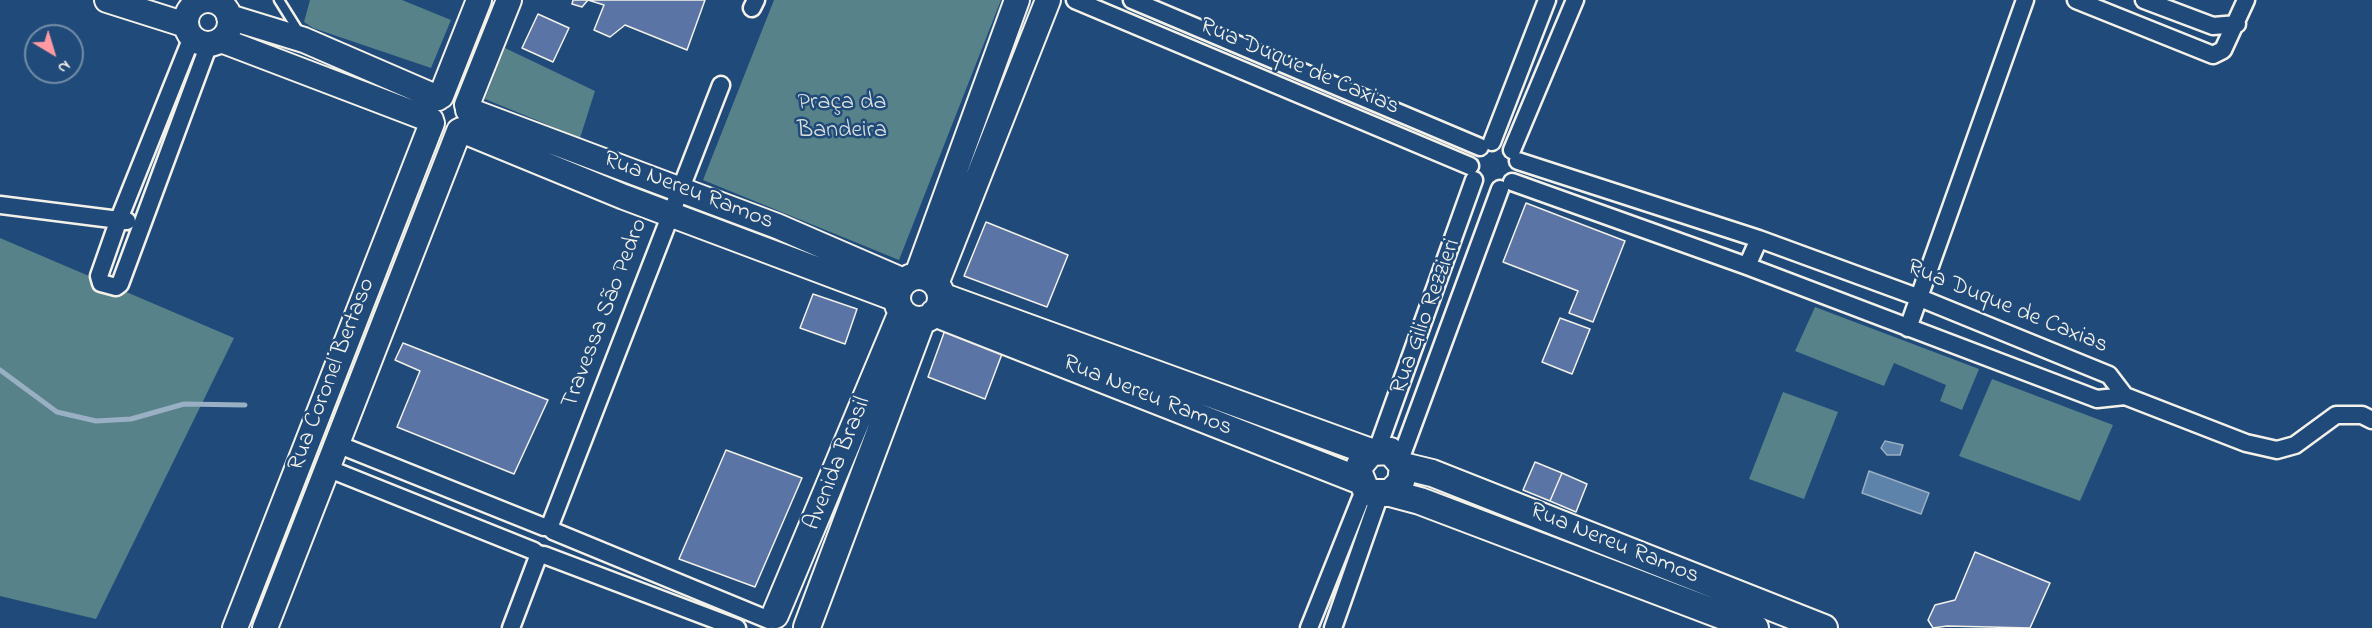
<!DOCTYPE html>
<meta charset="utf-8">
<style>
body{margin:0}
#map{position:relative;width:2372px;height:628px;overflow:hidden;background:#1f4a7a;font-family:"Indie Flower",sans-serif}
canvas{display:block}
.north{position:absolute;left:24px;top:24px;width:60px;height:60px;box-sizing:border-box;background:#1f4a7a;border:2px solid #748da6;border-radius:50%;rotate:142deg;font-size:16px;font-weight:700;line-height:24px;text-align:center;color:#f4f1e8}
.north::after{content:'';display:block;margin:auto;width:21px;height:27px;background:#ff9aa2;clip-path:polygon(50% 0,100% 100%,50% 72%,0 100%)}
</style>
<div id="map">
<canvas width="2372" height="628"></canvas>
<div class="north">N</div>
</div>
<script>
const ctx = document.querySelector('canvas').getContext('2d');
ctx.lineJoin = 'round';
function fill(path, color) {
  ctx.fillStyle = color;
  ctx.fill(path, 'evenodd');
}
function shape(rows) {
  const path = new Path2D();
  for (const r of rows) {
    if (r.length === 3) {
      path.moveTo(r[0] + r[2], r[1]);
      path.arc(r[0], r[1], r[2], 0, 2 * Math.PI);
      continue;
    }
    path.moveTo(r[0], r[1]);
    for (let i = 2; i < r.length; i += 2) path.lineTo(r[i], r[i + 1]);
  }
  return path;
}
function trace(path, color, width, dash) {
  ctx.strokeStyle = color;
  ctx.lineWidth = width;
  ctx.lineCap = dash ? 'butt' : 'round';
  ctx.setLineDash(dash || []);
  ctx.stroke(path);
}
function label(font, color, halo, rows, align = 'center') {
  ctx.font = font + ' "Indie Flower",sans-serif';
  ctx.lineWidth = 5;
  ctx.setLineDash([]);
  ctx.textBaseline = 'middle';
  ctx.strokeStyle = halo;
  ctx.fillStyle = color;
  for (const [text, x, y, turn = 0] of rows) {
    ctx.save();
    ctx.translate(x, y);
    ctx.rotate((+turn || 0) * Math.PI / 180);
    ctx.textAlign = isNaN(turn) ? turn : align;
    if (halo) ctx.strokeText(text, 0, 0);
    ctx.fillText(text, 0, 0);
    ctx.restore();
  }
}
const green = shape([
 [310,0,402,0,451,20,431,68,313,28,304,22],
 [774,0,1001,0,899,260,703,180],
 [505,48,595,91,580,138,485,99],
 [0,238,234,338,96,619,0,596],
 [1815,307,1979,369,1962,410,1940,401,1946,385,1894,363,1884,386,1795,351],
 [1992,379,2113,425,2080,501,1959,456],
 [1783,392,1838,412,1804,499,1749,479]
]);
const water = shape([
 [1885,441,1903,445,1900,455,1887,455,1881,448,1885,441],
 [1869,471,1929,493,1921,514,1862,493,1869,471]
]);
const stream = shape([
 [0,370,57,412,96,421,131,419,184,404,245,405]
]);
const building = shape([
 [573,0,705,0,687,50,625,25,610,37,594,30,604,5,588,0,582,7,572,4,573,0],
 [538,14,569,28,553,62,522,48,538,14],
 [1526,203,1625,241,1593,322,1569,313,1578,291,1503,262,1526,203],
 [986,222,1068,255,1047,307,964,276,986,222],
 [813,294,857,309,845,344,800,328,813,294],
 [1560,318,1590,329,1572,374,1542,362,1560,318],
 [945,330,1002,354,985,399,928,377,945,330],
 [403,343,548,400,514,474,397,427,420,371,395,360,403,343],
 [726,450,802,478,755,587,679,559,726,450],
 [1535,462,1562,473,1550,501,1523,490,1535,462],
 [1562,473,1587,484,1576,512,1550,501,1562,473],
 [1975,552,2050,583,2030,628,1947,626,1933,628,1928,620,1935,605,1955,600,1975,552]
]);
const lane = shape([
 [279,0,299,32]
]);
const street = shape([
 [1075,0,1470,166],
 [1132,0,1480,147],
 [2076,0,2213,55,2223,50,2246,0],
 [2144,0,2213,26,2237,24],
 [752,8,756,0],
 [192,37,119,219,99,276,101,283,116,287,120,284,209,44],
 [1492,142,1547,0],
 [1512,150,1575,0],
 [1518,161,1759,239,1920,298,2109,375,2125,396],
 [1512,182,1747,266,2097,399,2125,396],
 [0,205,127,221],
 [1747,266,1759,239],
 [1908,328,2025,0],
 [2125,396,2246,443,2277,450,2295,445,2336,415,2362,415,2372,420],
 [337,444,544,527],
 [1377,450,1474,180],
 [1400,460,1500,189],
 [327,468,534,551],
 [549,528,721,85],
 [553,531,769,620],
 [544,555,737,628],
 [511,628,539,554],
 [1309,628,1365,488],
 [1333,628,1380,494]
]);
const secondary = shape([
 [107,0,186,25],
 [208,22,22],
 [229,17,304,40,438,98],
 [221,40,431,120],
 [441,96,479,0],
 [467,105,509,0],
 [468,110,777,226,904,281],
 [461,130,624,197,896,299],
 [917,275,1017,0],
 [936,284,1048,0],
 [235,628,432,123],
 [265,628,459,131]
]);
const primary = shape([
 [919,298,22],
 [941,296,1371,452],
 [934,313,1361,481],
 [1403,466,1432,473,1824,628],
 [1390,493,1401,482,1403,466,1390,451,1371,452,1360,465,1359,473,1365,488,1372,493,1390,493,1420,501,1755,628],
 [775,615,902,312],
 [807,627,922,320]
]);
const streetNames = [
 ["Rua Duque de Caxias",1299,68,23],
 ["Rua Nereu Ramos",688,192,21],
 ["Rua Duque de Caxias",2007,308,22],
 ["Travessa São Pedro",606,314,-69],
 ["Rua Gilio Rezzieri",1427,317,-70],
 ["Rua Coronel Bertaso",333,375,-69],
 ["Rua Nereu Ramos",1147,397,22],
 ["Avenida Brasil",839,464,-68],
 ["Rua Nereu Ramos",1614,545,22]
];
const parkNames = [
 ["Praça da",842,104],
 ["Bandeira",842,132]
];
fill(green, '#578289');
fill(water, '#5d83ab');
trace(water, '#99afc3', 1.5);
trace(stream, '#99afc3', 5);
fill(building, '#5a75a5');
trace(building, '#f4f1e8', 1.5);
trace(lane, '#f4f1e8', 13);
trace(street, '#f4f1e8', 21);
trace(secondary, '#f4f1e8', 28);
trace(primary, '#f4f1e8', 30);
trace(lane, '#1f4a7a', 8);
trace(street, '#1f4a7a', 16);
trace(secondary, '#1f4a7a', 24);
trace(primary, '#1f4a7a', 26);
label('24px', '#f4f1e8', '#1f4a7a', streetNames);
label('24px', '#dce0da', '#1f4a7a', parkNames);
</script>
